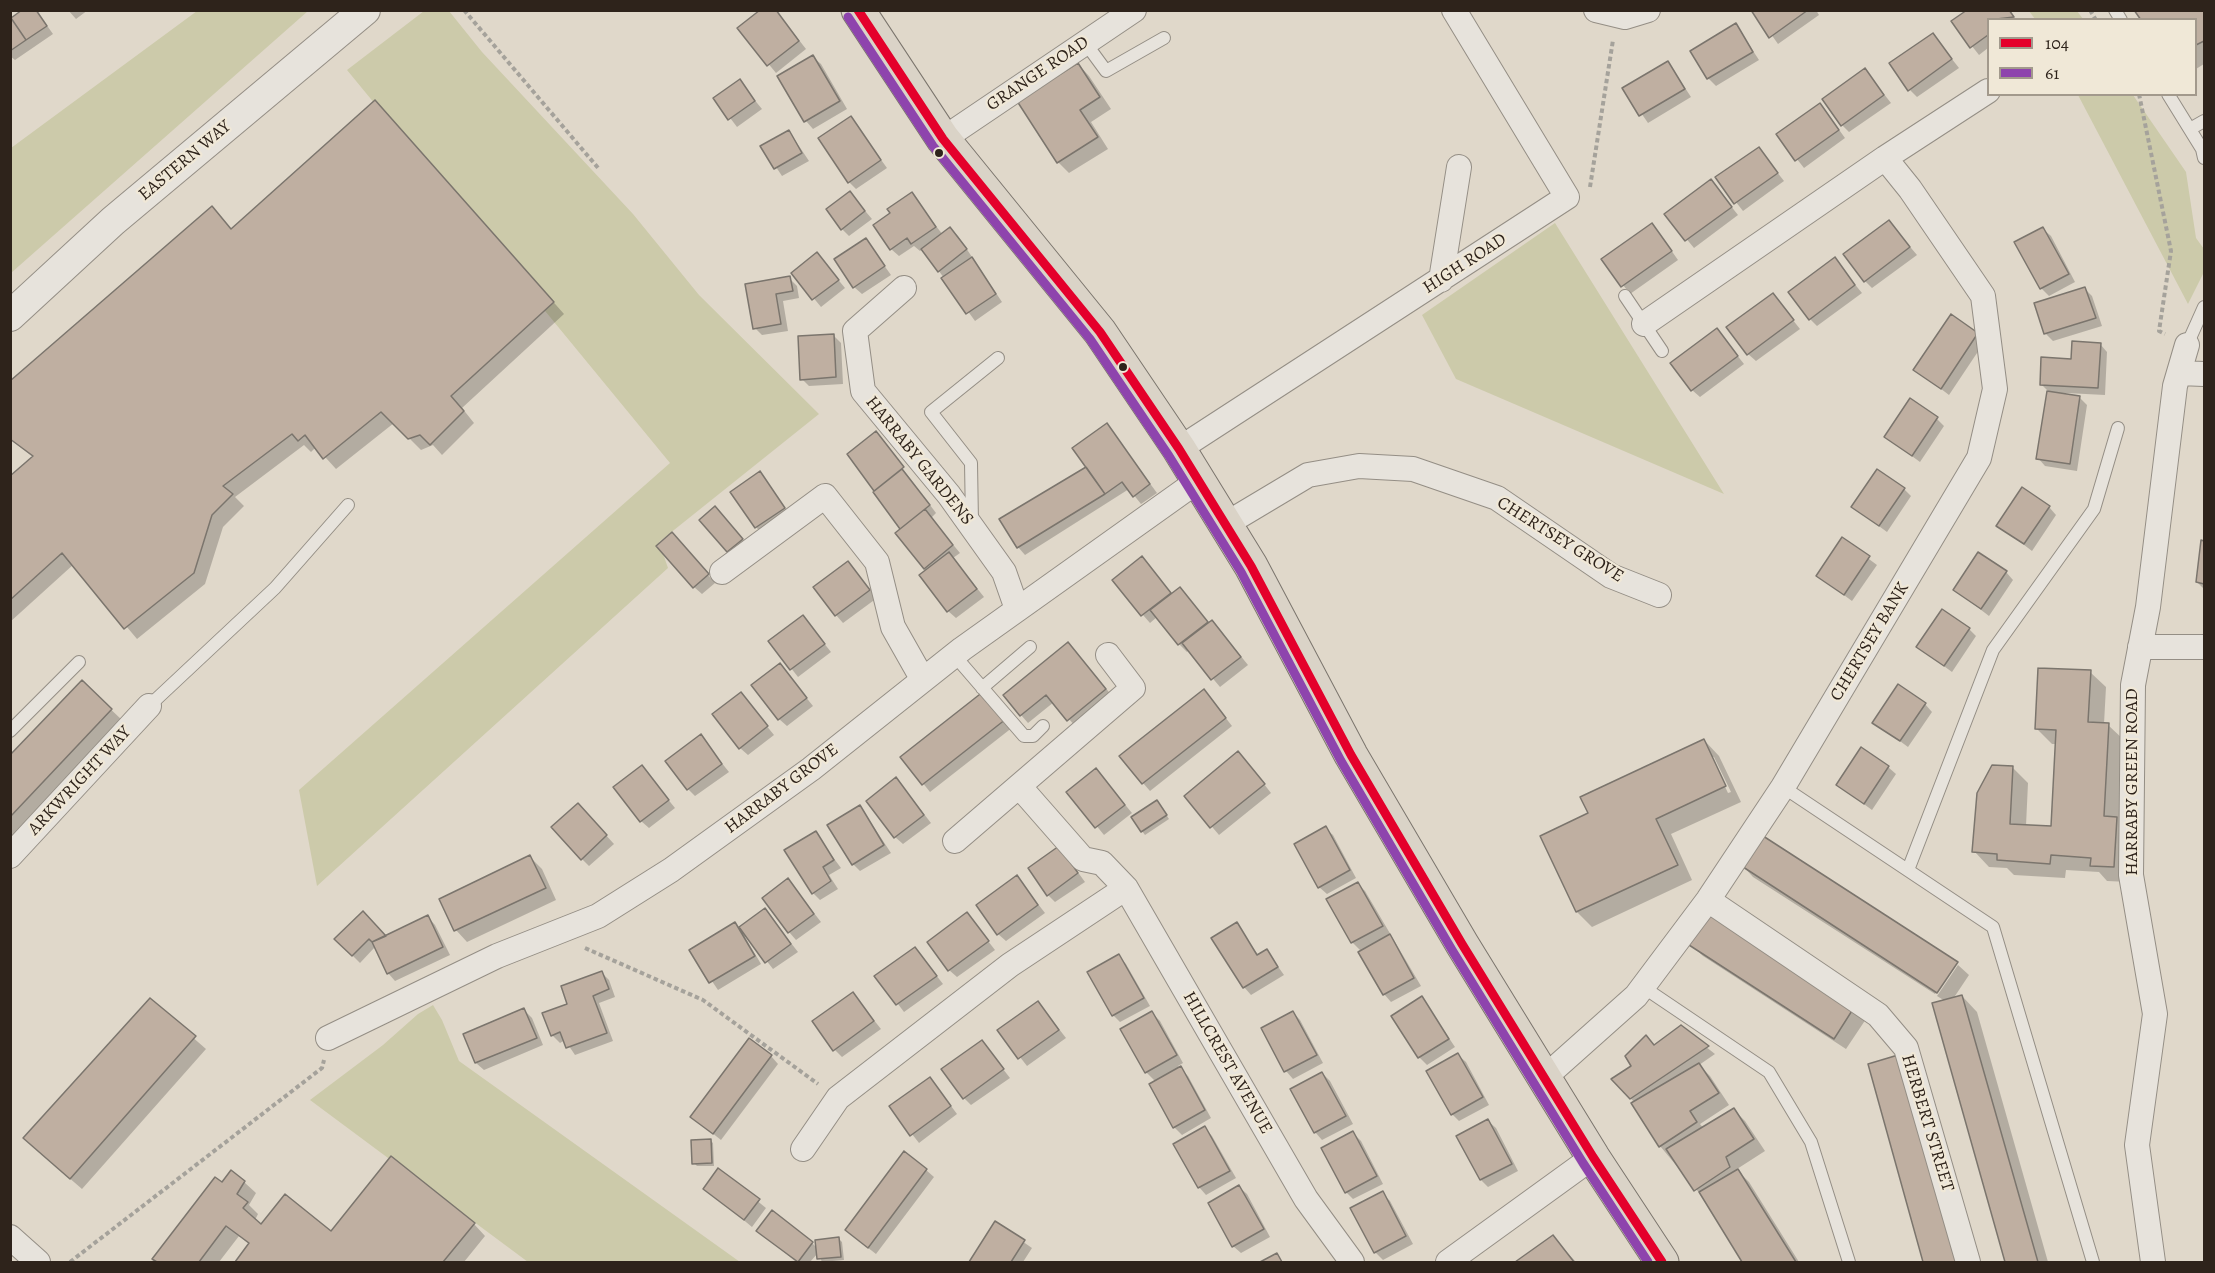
<!DOCTYPE html>
<style>
body{margin:0}
#map{position:relative;width:2215px;height:1273px;overflow:hidden;background:#e0d8ca;font-family:Alegreya,serif}
canvas{display:block}
.frame{position:absolute;inset:0;border:12px solid #2e231b;pointer-events:none}
.legend{position:absolute;left:1987px;top:18px;width:210px;height:78px;box-sizing:border-box;background:#f0e8d7;border:2px solid #a2998c;margin:0;padding:8px 10px;list-style:none;font-size:18px;color:#2e231b}
.legend li{display:flex;align-items:center;gap:12px;height:30px}
.legend b{width:30px;border:2px solid #a2998c}
</style>
<div id="map">
<canvas width="2215" height="1273"></canvas>
<div class="frame"></div>
<ul class="legend">
<li><b style="height:8px;background:#e4002b"></b>104</li>
<li><b style="height:8px;background:#8e44ad"></b>61</li>
</ul>
</div>
<script>
const ctx = document.querySelector('canvas').getContext('2d');
ctx.lineJoin = 'round';
function fill(path, color) {
  ctx.fillStyle = color;
  ctx.fill(path, 'evenodd');
}
function shape(rows) {
  const path = new Path2D();
  for (const r of rows) {
    path.moveTo(r[0], r[1]);
    for (let i = 2; i < r.length; i += 2) path.lineTo(r[i], r[i + 1]);
  }
  return path;
}
function trace(path, color, width, dash) {
  ctx.strokeStyle = color;
  ctx.lineWidth = width;
  ctx.lineCap = dash ? 'butt' : 'round';
  ctx.setLineDash(dash || []);
  ctx.stroke(path);
}
function label(font, color, halo, rows, align = 'center') {
  ctx.font = font + ' Alegreya,serif';
  ctx.lineWidth = 4.5;
  ctx.setLineDash([]);
  ctx.textBaseline = 'middle';
  ctx.strokeStyle = halo;
  ctx.fillStyle = color;
  for (const [text, x, y, turn = 0] of rows) {
    ctx.save();
    ctx.translate(x, y);
    ctx.rotate((+turn || 0) * Math.PI / 180);
    ctx.textAlign = isNaN(turn) ? turn : align;
    if (halo) ctx.strokeText(text, 0, 0);
    ctx.fillText(text, 0, 0);
    ctx.restore();
  }
}
const green = shape([
 [197,11,308,11,11,273,11,148],
 [424,11,449,11,482,52,633,214,699,295,819,414,659,542,668,568,317,886,299,790,670,463,347,70],
 [2029,11,2077,11,2083,19,2035,19],
 [2078,95,2133,95,2186,172,2196,238,2204,249,2204,272,2188,304],
 [1555,223,1724,494,1456,379,1422,315],
 [433,1005,442,1020,459,1061,740,1262,528,1262,310,1100,383,1045,418,1014]
]);
const shadow = shape([
 [36,10,53,34,15,60,10,56,10,20],
 [68,10,88,10,76,19],
 [1754,10,1816,10,1819,15,1778,44],
 [1969,10,2010,10,2016,20,1988,20,1988,48,1979,55,1953,22],
 [2136,10,2204,10,2204,64,2196,69,2196,20],
 [777,12,806,49,776,73,739,28],
 [1736,25,1759,60,1716,86,1708,78],
 [1933,35,1959,68,1917,97,1910,90],
 [813,57,821,64,847,109,813,129,806,121,779,76],
 [1668,62,1691,97,1648,123,1624,88],
 [1078,64,1089,76,1111,109,1091,122,1108,149,1069,173,1058,162],
 [1865,70,1891,103,1849,132,1842,125],
 [739,81,762,109,737,127,715,98],
 [1827,113,1845,138,1804,168,1778,135],
 [387,114,564,314,462,408,474,423,442,455,433,445,421,450,394,423,336,469,316,447,311,452,304,445,235,497,244,506,223,527,205,584,137,639,74,564,10,622,10,478,34,458,10,439,10,383,232,230],
 [851,118,887,168,856,189,849,182],
 [789,131,809,161,782,176,762,146],
 [1759,149,1784,181,1743,211,1717,178],
 [1711,181,1738,215,1694,248,1666,214],
 [850,193,872,219,849,236,842,229],
 [911,194,943,235,950,229,958,236,1002,302,975,321,923,249,920,251,914,246,899,256,891,249,892,213],
 [1889,222,1917,255,1872,288,1865,281],
 [2043,229,2051,236,2075,282,2049,296,2041,288],
 [1659,233,1678,260,1630,294,1603,259],
 [866,240,891,275,862,294,854,287],
 [817,254,845,288,821,307,793,273],
 [1834,259,1862,293,1817,326,1810,319],
 [789,278,797,286,799,298,783,301,788,331,762,335,755,328,747,285],
 [2085,289,2092,296,2102,326,2053,341,2046,334,2036,304],
 [1773,295,1800,329,1756,361,1748,354],
 [1951,316,1985,341,1949,395,1915,369],
 [1717,330,1744,364,1700,397,1692,390],
 [833,335,841,343,843,384,809,386,802,379],
 [2100,344,2107,352,2105,395,2066,393,2066,395,2080,398,2087,405,2077,471,2045,466,2038,458,2048,391,2042,385,2073,360],
 [1937,419,1944,426,1920,462,1886,437],
 [1107,425,1157,493,1141,504,1129,489,1025,555,1018,547,1088,467],
 [876,433,936,513,931,518,960,553,953,558,984,597,956,618,948,611,902,530,849,454],
 [760,473,791,516,763,535,756,527],
 [1904,489,1911,496,1887,532,1853,507],
 [2049,507,2056,515,2032,551,1998,525],
 [722,516,749,547,735,559,728,551],
 [1842,539,1877,565,1852,601,1818,576],
 [679,542,715,583,702,594,694,587],
 [2202,542,2204,542,2204,589,2197,582],
 [1142,558,1173,595,1187,597,1209,624,1212,622,1219,629,1248,665,1220,687,1189,650,1187,652,1179,644,1157,617,1150,623,1143,615,1115,580],
 [848,563,877,598,843,623,836,615],
 [2006,572,2013,580,1989,616,1955,590],
 [803,617,831,652,798,677,770,641],
 [1969,629,1976,636,1952,672,1918,647],
 [1076,652,1113,697,1076,727,1054,702,1028,723,1021,715],
 [780,665,813,706,787,726,779,719],
 [2090,672,2106,687,2104,724,2108,725,2124,740,2119,821,2132,834,2129,882,2107,881,2099,872,2066,870,2065,878,2014,875,2007,868,1989,867,1974,851,2013,768,2028,783,2026,826,2052,827,2057,744,2052,744,2036,728],
 [82,682,123,721,10,840,10,758],
 [984,693,1013,727,930,792,902,757],
 [741,694,774,735,748,755,740,748],
 [1211,699,1232,726,1150,791,1143,783],
 [1925,704,1932,712,1908,747,1874,722],
 [700,736,729,772,695,796,688,789],
 [1704,740,1719,756,1741,802,1671,834,1692,880,1592,927,1577,912,1542,836,1590,814],
 [1711,757,1714,757,1731,792,1728,793],
 [1246,761,1271,793,1219,835,1186,796],
 [642,767,675,808,649,828,641,821],
 [1888,767,1896,774,1872,810,1838,785],
 [1103,778,1132,813,1104,835,1069,792],
 [903,787,931,823,903,844,895,837],
 [1160,805,1169,819,1145,835,1142,831],
 [860,806,891,853,860,871,853,864],
 [585,812,614,844,589,866,582,859],
 [1325,828,1333,835,1356,878,1327,894,1319,887],
 [815,833,841,868,829,875,838,889,820,900,813,893],
 [1761,836,1957,964,1935,994,1753,877,1742,865],
 [1066,856,1085,882,1055,902,1048,895],
 [530,857,542,869,556,900,467,942,456,930,441,899],
 [1017,877,1045,913,1006,941,998,934],
 [788,880,821,922,796,940,789,932],
 [1358,884,1365,891,1421,986,1391,1002,1384,994,1361,951,1352,942],
 [765,910,798,952,773,969,747,936,745,937,761,964,718,990,691,950,734,924,739,929],
 [967,914,995,950,957,977,949,970],
 [428,917,435,925,450,955,395,981,388,973,375,947,360,963,336,939,386,937],
 [1236,924,1259,956,1267,951,1284,975,1251,995,1244,987],
 [1691,945,1854,1007,1866,1019,1846,1049,1703,956],
 [915,948,943,984,904,1012,877,976],
 [1119,956,1126,964,1150,1006,1120,1022,1113,1015],
 [1958,965,1969,975,1953,999,1962,996,1977,1012,2048,1262,2006,1262,1933,1004,1945,1001,1937,996],
 [601,972,609,980,615,997,599,1003,613,1041,575,1055,565,1040,560,1043,552,1035,569,1005],
 [853,994,881,1029,842,1057,835,1050],
 [1422,998,1455,1047,1427,1065,1419,1057],
 [150,1000,206,1049,82,1189,37,1150],
 [1038,1002,1066,1038,1027,1066,999,1030],
 [524,1010,532,1018,543,1045,484,1070,476,1063,465,1035],
 [1293,1012,1300,1020,1323,1063,1293,1079,1286,1071],
 [1152,1013,1160,1021,1183,1063,1178,1066,1188,1076,1211,1118,1182,1135,1174,1127,1156,1082,1146,1072],
 [1681,1027,1715,1054,1699,1065,1710,1076,1729,1105,1700,1124,1704,1129,1734,1110,1745,1121,1765,1151,1737,1169,1738,1171,1749,1182,1799,1262,1744,1262,1706,1201,1660,1146,1635,1103,1613,1080,1633,1067],
 [982,1042,1010,1078,971,1105,964,1098],
 [1458,1055,1466,1062,1489,1105,1459,1121,1452,1114],
 [771,1056,778,1064,721,1140,692,1117],
 [1322,1073,1330,1081,1353,1124,1322,1140,1315,1132],
 [937,1087,957,1114,919,1143,891,1107],
 [1488,1121,1496,1128,1518,1171,1488,1187,1481,1180],
 [1205,1128,1212,1136,1236,1178,1206,1195,1199,1187],
 [1353,1133,1361,1141,1383,1184,1353,1199,1346,1192],
 [710,1140,713,1143,714,1166,697,1166,694,1163],
 [719,1170,766,1208,752,1227,705,1188],
 [926,1170,934,1177,876,1254,854,1237],
 [244,1182,256,1193,249,1205,258,1214,255,1220,261,1226,331,1233,474,1224,485,1236,464,1262,237,1262,250,1245,239,1236,219,1262,158,1262,154,1259,222,1184],
 [1239,1187,1247,1194,1270,1237,1241,1253,1233,1246],
 [1382,1193,1390,1201,1413,1244,1383,1260,1375,1252],
 [996,1223,1032,1248,1023,1262,971,1262],
 [758,1231,812,1243,817,1248,839,1239,842,1242,844,1260,822,1262,818,1253,810,1262,796,1262],
 [1553,1237,1576,1262,1517,1262]
]);
const building = shape([
 [22,10,36,10,47,26,26,40,11,18,22,10],
 [760,10,776,10,799,41,767,66,737,28,760,10],
 [1751,10,1808,10,1769,38,1751,10],
 [1967,10,2009,10,2014,17,1988,20,1988,35,1970,48,1951,21,1967,10],
 [2134,10,2204,10,2204,41,2196,45,2196,20,2141,20,2134,10],
 [11,18,26,40,10,51,10,19,11,18],
 [1736,23,1753,52,1707,79,1690,51,1736,23],
 [1933,33,1952,59,1908,91,1889,63,1933,33],
 [813,55,840,101,804,122,777,76,813,55],
 [1668,61,1685,89,1639,116,1622,88,1668,61],
 [1078,63,1100,97,1080,110,1098,137,1057,163,1017,101,1078,63],
 [1865,68,1884,95,1841,126,1822,99,1865,68],
 [740,79,755,101,728,120,713,98,740,79],
 [375,100,554,302,451,396,464,411,430,445,420,435,408,439,381,412,323,459,305,435,298,441,292,434,223,486,233,494,212,515,194,573,124,629,62,553,10,600,10,476,33,456,10,439,10,381,212,206,231,229,375,100],
 [1820,103,1839,130,1795,161,1776,134,1820,103],
 [851,116,881,160,848,183,818,138,851,116],
 [789,130,802,153,774,169,760,146,789,130],
 [1759,147,1778,173,1734,204,1715,177,1759,147],
 [1711,179,1732,207,1685,241,1664,214,1711,179],
 [850,191,865,211,841,230,826,209,850,191],
 [912,192,936,227,911,244,907,238,890,250,873,225,890,213,887,209,912,192],
 [1889,220,1910,247,1864,282,1843,254,1889,220],
 [1652,223,1672,251,1621,287,1601,259,1652,223],
 [950,227,967,249,938,272,921,249,950,227],
 [2043,227,2069,274,2040,289,2014,242,2043,227],
 [866,238,885,266,853,288,834,259,866,238],
 [817,252,839,280,812,300,791,273,817,252],
 [972,257,996,294,966,314,941,278,972,257],
 [1835,257,1855,285,1809,320,1788,292,1835,257],
 [790,276,793,291,776,294,781,324,753,329,745,284,790,276],
 [2085,287,2096,318,2044,334,2034,303,2085,287],
 [1773,293,1794,320,1747,355,1726,327,1773,293],
 [1951,314,1978,333,1941,389,1913,370,1951,314],
 [1717,328,1738,356,1691,391,1670,363,1717,328],
 [834,334,836,377,800,380,798,336,834,334],
 [2072,341,2101,343,2098,388,2040,385,2041,357,2071,359,2072,341],
 [2047,391,2080,396,2070,464,2036,459,2047,391],
 [1910,398,1938,417,1912,456,1884,437,1910,398],
 [1107,423,1150,484,1133,497,1122,482,1105,494,1072,448,1107,423],
 [876,431,904,467,874,491,847,454,876,431],
 [1086,467,1105,494,1017,548,999,519,1086,467],
 [902,469,930,505,900,529,873,492,902,469],
 [1877,469,1905,488,1879,526,1851,507,1877,469],
 [760,471,785,508,755,528,730,492,760,471],
 [2022,487,2050,506,2024,544,1996,526,2022,487],
 [715,506,743,539,727,552,699,520,715,506],
 [925,509,953,545,924,569,895,533,925,509],
 [672,532,709,574,693,588,656,546,672,532],
 [1842,537,1870,556,1844,595,1816,576,1842,537],
 [2201,540,2204,541,2204,584,2196,582,2201,540],
 [949,552,977,589,947,612,919,575,949,552],
 [1978,552,2007,571,1981,609,1953,590,1978,552],
 [1142,556,1171,593,1141,616,1112,580,1142,556],
 [848,561,870,590,835,616,813,587,848,561],
 [1180,587,1208,622,1178,645,1150,610,1180,587],
 [1942,609,1970,628,1944,666,1916,647,1942,609],
 [803,615,825,644,790,670,768,641,803,615],
 [1212,620,1241,657,1211,680,1182,643,1212,620],
 [1068,642,1106,689,1067,721,1046,695,1020,716,1003,695,1068,642],
 [780,663,807,698,778,720,751,685,780,663],
 [2038,668,2091,670,2088,722,2109,723,2104,816,2117,817,2114,867,2090,866,2091,858,2051,855,2050,864,1997,860,1997,854,1972,852,1977,793,1992,765,2013,766,2010,824,2051,826,2056,730,2035,729,2038,668],
 [82,680,112,709,10,817,10,755,82,680],
 [1898,684,1926,703,1900,741,1872,723,1898,684],
 [1204,689,1226,718,1142,784,1119,756,1204,689],
 [984,691,1006,719,922,785,900,757,984,691],
 [741,692,768,726,739,749,712,714,741,692],
 [701,734,722,764,687,790,665,761,701,734],
 [1704,739,1726,786,1656,819,1678,865,1576,912,1540,836,1588,813,1580,797,1704,739],
 [1861,747,1889,766,1864,804,1836,785,1861,747],
 [1238,751,1265,784,1210,828,1184,796,1238,751],
 [642,765,669,800,640,822,613,787,642,765],
 [1096,768,1125,805,1095,828,1066,792,1096,768],
 [896,777,924,815,894,838,866,801,896,777],
 [1157,800,1167,815,1141,832,1131,817,1157,800],
 [578,803,607,835,581,860,551,827,578,803],
 [860,805,884,845,852,865,827,825,860,805],
 [1326,826,1350,870,1318,888,1294,844,1326,826],
 [816,831,834,860,823,867,831,881,812,894,784,850,816,831],
 [1760,834,1958,962,1937,993,1740,865,1760,834],
 [1059,846,1078,873,1047,896,1028,868,1059,846],
 [530,855,546,888,454,931,439,899,530,855],
 [1017,875,1038,905,997,935,976,905,1017,875],
 [788,878,814,914,788,933,762,898,788,878],
 [1358,882,1383,926,1351,943,1326,899,1358,882],
 [765,908,791,944,765,963,739,927,765,908],
 [363,911,386,936,372,942,369,939,352,956,334,939,363,911],
 [967,912,989,941,948,971,927,942,967,912],
 [1711,912,1855,1006,1834,1039,1689,945,1711,912],
 [428,915,443,947,387,974,372,942,428,915],
 [735,922,755,956,709,983,689,950,735,922],
 [1237,922,1257,955,1267,949,1278,967,1243,988,1211,938,1237,922],
 [1390,934,1414,978,1383,995,1358,952,1390,934],
 [915,947,937,976,896,1005,874,976,915,947],
 [1119,954,1144,998,1112,1016,1087,972,1119,954],
 [602,971,609,989,593,996,607,1033,566,1048,560,1032,551,1036,542,1013,567,1004,561,986,602,971],
 [853,992,874,1021,833,1051,812,1021,853,992],
 [1962,995,2038,1262,2005,1262,1932,1003,1962,995],
 [1422,996,1449,1039,1418,1058,1391,1016,1422,996],
 [150,998,196,1036,70,1179,23,1138,150,998],
 [1038,1001,1059,1030,1018,1059,997,1030,1038,1001],
 [524,1008,537,1038,475,1063,463,1034,524,1008],
 [1152,1011,1177,1055,1145,1073,1120,1029,1152,1011],
 [1293,1011,1317,1055,1284,1072,1261,1028,1293,1011],
 [1681,1025,1709,1046,1630,1099,1611,1079,1631,1066,1625,1056,1646,1035,1654,1045,1681,1025],
 [749,1038,772,1055,713,1134,690,1117,749,1038],
 [982,1040,1004,1069,963,1099,941,1069,982,1040],
 [1458,1053,1483,1097,1451,1115,1426,1071,1458,1053],
 [1898,1055,1956,1262,1923,1262,1868,1064,1898,1055],
 [1699,1063,1719,1093,1690,1111,1697,1122,1659,1147,1631,1103,1699,1063],
 [1181,1066,1205,1110,1173,1128,1149,1084,1181,1066],
 [1322,1072,1346,1116,1314,1133,1290,1089,1322,1072],
 [930,1077,951,1106,910,1136,889,1106,930,1077],
 [1734,1108,1754,1139,1726,1157,1730,1167,1694,1191,1666,1149,1734,1108],
 [1488,1119,1512,1164,1480,1180,1456,1136,1488,1119],
 [1205,1126,1230,1171,1198,1188,1173,1144,1205,1126],
 [1353,1131,1377,1176,1345,1193,1321,1148,1353,1131],
 [711,1139,712,1163,692,1164,691,1140,711,1139],
 [904,1151,927,1169,868,1248,845,1230,904,1151],
 [391,1156,475,1223,443,1262,235,1262,249,1243,226,1226,199,1262,157,1262,152,1259,215,1177,222,1182,231,1170,245,1181,237,1194,248,1202,243,1208,261,1224,285,1194,331,1231,391,1156],
 [718,1168,760,1199,744,1220,703,1189,718,1168],
 [1738,1169,1796,1262,1742,1262,1699,1192,1738,1169],
 [1239,1185,1264,1229,1232,1247,1208,1203,1239,1185],
 [1383,1191,1406,1236,1374,1253,1350,1208,1383,1191],
 [772,1210,813,1242,798,1262,756,1231,772,1210],
 [995,1221,1025,1240,1011,1262,969,1262,995,1221],
 [1553,1235,1574,1262,1515,1262,1553,1235],
 [839,1237,841,1257,817,1259,815,1240,839,1237],
 [1277,1253,1282,1262,1260,1262,1277,1253]
]);
const path = shape([
 [464,10,599,169],
 [2090,10,2096,20],
 [2139,94,2171,251,2159,331,2165,334],
 [1590,187,1613,40],
 [585,948,703,1000,818,1084],
 [70,1262,322,1068,324,1060]
]);
const service = shape([
 [2115,10,2121,20],
 [1084,41,1106,71,1164,38],
 [2168,94,2202,149,2204,158],
 [2190,129,2204,121],
 [1625,296,1662,351],
 [2187,345,2204,307],
 [972,522,971,463,931,412,998,358],
 [954,655,1024,736,1033,736,1043,726],
 [982,688,1030,647],
 [149,706,275,588,348,505],
 [10,731,79,662],
 [1783,787,1993,927,2093,1262],
 [1908,870,1993,650,2094,509,2118,428],
 [1643,987,1769,1072,1811,1142,1849,1262]
]);
const minor = shape([
 [1596,10,1625,17,1648,10],
 [943,139,1134,10],
 [1441,280,1459,167],
 [904,288,855,331,863,391,949,495,1004,572,1017,609],
 [1644,324,1885,158,1988,91],
 [2179,373,2204,374],
 [1179,449,1567,197,1454,10],
 [1226,524,1308,475,1359,466,1413,469,1497,498,1611,576,1659,595],
 [722,572,825,496,877,562,893,627,923,680],
 [2140,647,2204,647],
 [1019,786,1083,859,1102,863,1126,888,1306,1199,1352,1262],
 [955,841,1133,688,1108,655],
 [10,856,149,706],
 [1708,900,1878,1015,1906,1048,1968,1262],
 [328,1038,497,956,598,916,671,870,811,769,962,649,1199,480],
 [1544,1078,1636,996,1708,900,1783,787,1979,458,1995,389,1983,296,1910,189,1885,158],
 [803,1149,838,1098,1010,965,1126,888],
 [10,1237,38,1262],
 [1448,1262,1593,1157],
 [2153,1262,2137,1145,2155,1014,2131,875,2133,685,2148,607,2175,386,2187,345]
]);
const tertiary = shape([
 [10,316,113,221,365,10]
]);
const primary = shape([
 [858,10,943,139,1100,332,1179,449,1251,566,1351,755,1462,944,1593,1157,1662,1262]
]);
const bus1 = shape([
 [858,10,943,139,1100,332,1179,449,1251,566,1351,755,1462,944,1593,1157,1662,1262]
]);
const bus2 = shape([
 [848,17,933,146,1090,339,1169,456,1241,572,1341,761,1452,950,1583,1163,1648,1262]
]);
const markers = [
 [939,153,5,"#2e231b"],
 [1123,367,5,"#2e231b"]
];
const streetNames = [
 ["GRANGE ROAD",1038,74,-34],
 ["EASTERN WAY",185,161,-40],
 ["HIGH ROAD",1465,264,-33],
 ["HARRABY GARDENS",919,461,51],
 ["CHERTSEY GROVE",1560,540,32],
 ["CHERTSEY BANK",1870,642,-59],
 ["ARKWRIGHT WAY",80,781,-47],
 ["HARRABY GREEN ROAD",2133,782,-90],
 ["HARRABY GROVE",782,789,-37],
 ["HILLCREST AVENUE",1227,1063,60],
 ["HERBERT STREET",1927,1123,73]
];
fill(green, '#cccaaa');
fill(shadow, '#0003');
fill(building, '#bfafa1');
trace(building, '#7b756d', 1.5);
trace(service, '#948e85', 14);
trace(minor, '#948e85', 26);
trace(tertiary, '#948e85', 32);
trace(primary, '#7b756d', 35);
trace(path, '#a5a29b', 4, [4.5, 3]);
trace(service, '#e7e3dc', 12);
trace(minor, '#e7e3dc', 24);
trace(tertiary, '#e7e3dc', 30);
trace(primary, '#dad3c7', 33);
trace(bus1, '#e4002b', 9);
trace(bus2, '#8e44ad', 9);
for (const [x, y, r, color] of markers) {
  const dot = new Path2D();
  dot.arc(x, y, r, 0, 2 * Math.PI);
  ctx.fillStyle = color;
  ctx.fill(dot);
  trace(dot, '#f0e8d7', 2);
}
label('18px', '#2e231b', '#f0e8d7', streetNames);
</script>
